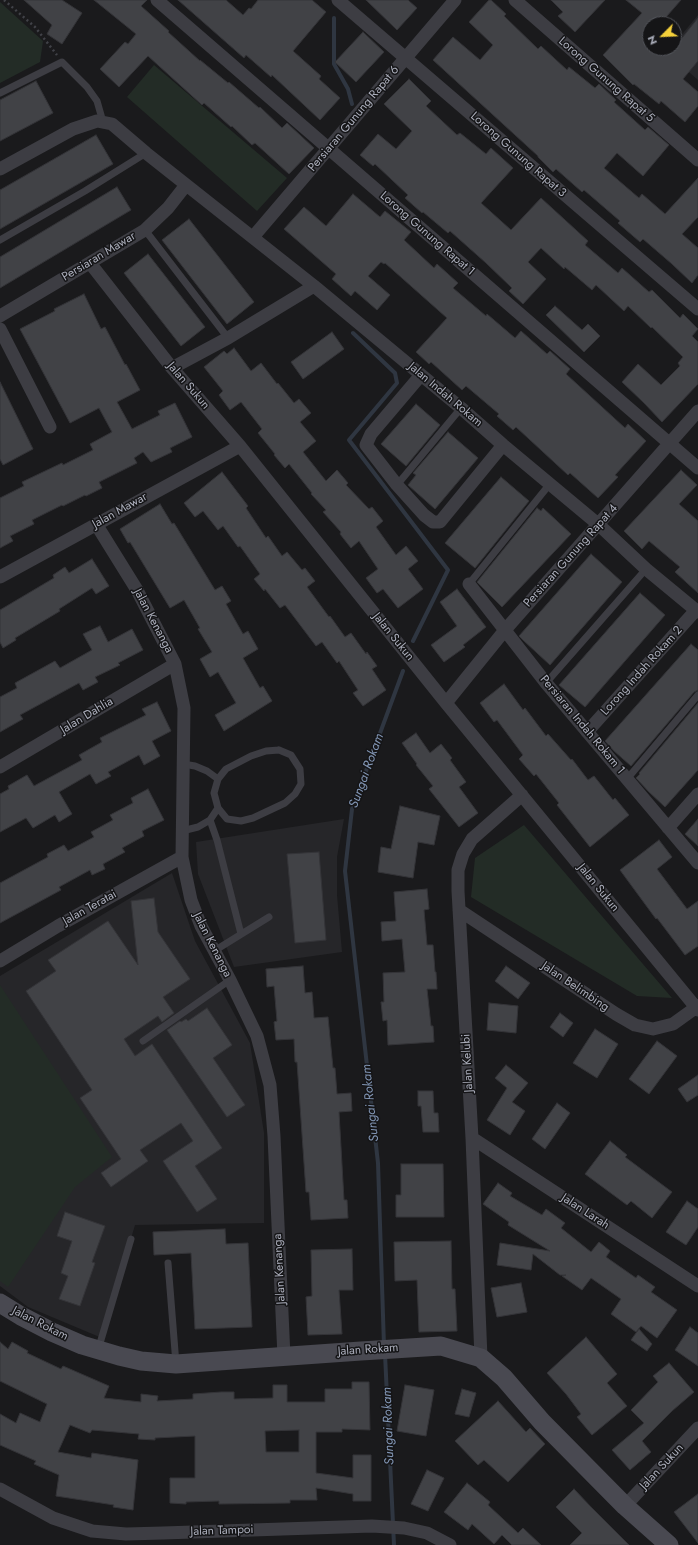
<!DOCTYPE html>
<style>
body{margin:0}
#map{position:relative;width:698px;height:1545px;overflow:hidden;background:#1a1a1c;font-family:Jost,sans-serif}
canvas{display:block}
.north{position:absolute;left:642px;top:16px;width:40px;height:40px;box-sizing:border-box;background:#151517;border:1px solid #515359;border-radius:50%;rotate:246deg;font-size:11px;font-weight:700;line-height:16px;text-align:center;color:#acafbc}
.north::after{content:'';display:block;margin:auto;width:14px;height:18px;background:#f4d03a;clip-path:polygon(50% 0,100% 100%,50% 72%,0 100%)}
</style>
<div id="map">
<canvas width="698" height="1545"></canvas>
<div class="north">N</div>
</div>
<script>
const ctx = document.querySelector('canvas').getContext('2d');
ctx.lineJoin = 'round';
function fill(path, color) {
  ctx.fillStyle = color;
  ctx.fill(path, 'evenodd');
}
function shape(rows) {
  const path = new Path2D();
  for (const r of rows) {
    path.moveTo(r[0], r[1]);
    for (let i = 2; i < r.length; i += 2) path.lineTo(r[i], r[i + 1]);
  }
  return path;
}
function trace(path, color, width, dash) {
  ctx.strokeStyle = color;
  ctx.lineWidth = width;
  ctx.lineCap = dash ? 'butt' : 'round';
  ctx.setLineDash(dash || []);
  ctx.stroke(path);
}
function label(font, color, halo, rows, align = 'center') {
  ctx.font = font + ' Jost,sans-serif';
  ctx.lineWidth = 3;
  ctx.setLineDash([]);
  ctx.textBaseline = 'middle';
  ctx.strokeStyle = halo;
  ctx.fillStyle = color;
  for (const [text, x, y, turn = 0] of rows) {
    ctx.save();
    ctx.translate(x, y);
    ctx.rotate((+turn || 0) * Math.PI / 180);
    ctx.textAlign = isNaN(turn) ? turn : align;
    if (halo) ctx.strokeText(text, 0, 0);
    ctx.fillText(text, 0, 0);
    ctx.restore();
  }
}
const built = shape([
 [698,15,698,80,667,53,674,48,674,44],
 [344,819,337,857,337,895,342,952,234,967,198,874,196,842],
 [172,873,195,941,250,1043,264,1133,264,1223,135,1225,102,1338,28,1307,0,1286,0,976]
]);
const green = shape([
 [0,2,43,41,40,62,0,83],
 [154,65,287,178,257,211,127,97],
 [524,825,672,998,637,996,471,897,475,858],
 [0,985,112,1157,75,1187,8,1287,0,1281]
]);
const stream = shape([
 [334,18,334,64,348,89,352,104],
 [353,333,395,373,397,383,349,440,448,570,413,641],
 [384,1346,378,1163,345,871,352,809,403,671],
 [385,1354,394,1545]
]);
const building = shape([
 [24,0,62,0,82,13,62,44,47,34,52,25,24,0],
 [94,0,147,0,141,6,169,31,168,32,200,61,200,60,228,83,229,82,259,108,260,107,282,128,287,123,314,148,289,174,255,143,252,145,232,126,231,127,204,103,202,105,148,56,119,87,100,69,125,42,128,44,136,34,94,0],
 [178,0,226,0,243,15,249,8,251,9,258,0,312,0,326,12,293,51,321,76,319,79,340,98,320,120,272,75,271,77,246,55,244,58,178,0],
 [366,0,408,0,417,8,397,30,366,0],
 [489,0,491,0,506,14,504,16,538,49,541,46,567,70,569,67,595,88,599,84,616,100,614,102,645,130,648,127,669,145,643,176,617,153,604,168,639,198,642,194,665,214,698,178,698,217,682,234,698,248,698,275,692,283,672,264,643,239,640,242,618,223,620,221,584,190,582,192,556,169,553,172,538,157,538,156,433,60,453,37,480,60,493,45,469,22,489,0],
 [551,0,605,0,575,32,558,16,563,12,551,0],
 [626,0,681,0,660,24,650,24,650,48,674,48,698,18,698,61,683,79,698,92,698,106,685,122,661,101,659,104,634,84,633,85,603,55,642,13,626,0],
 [363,32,384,52,356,82,335,62,363,32],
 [409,79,431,101,426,106,457,135,460,133,486,154,491,148,513,168,481,203,511,230,541,198,588,241,585,245,618,273,622,268,649,292,652,290,680,318,683,314,698,329,692,336,698,342,698,384,662,422,644,403,622,382,638,364,661,385,680,366,678,363,683,357,652,327,651,328,628,306,624,311,596,285,592,290,565,267,564,269,541,248,528,262,546,279,523,304,509,291,512,288,486,263,450,231,448,233,423,212,422,213,405,198,408,195,375,164,373,166,360,155,378,134,396,149,412,131,384,104,409,79],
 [36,81,53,113,0,141,0,100,36,81],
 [96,135,113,164,0,229,0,190,96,135],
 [117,187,131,210,0,288,0,257,117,187],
 [353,194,380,217,385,211,411,232,404,240,434,268,437,264,458,283,453,288,486,316,487,314,515,338,521,331,547,354,550,351,570,369,566,374,625,428,628,424,646,441,615,475,618,477,598,498,570,473,568,475,516,427,513,430,497,416,499,414,466,386,462,390,431,362,429,364,416,352,447,318,385,263,384,264,381,262,368,276,390,295,377,310,355,291,351,296,332,279,336,274,284,229,304,207,326,226,353,194],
 [189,219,254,302,227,324,162,240,189,219],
 [148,254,205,327,181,346,124,273,148,254],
 [84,294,101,329,105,327,125,365,126,364,140,390,117,402,132,429,160,415,158,411,175,403,192,437,170,448,172,452,151,462,143,452,134,458,137,463,99,482,102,488,86,496,85,495,63,506,62,505,32,520,34,524,10,536,13,541,0,548,0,498,24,486,22,482,62,463,63,465,93,450,90,444,112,432,99,408,70,423,20,329,55,311,54,309,84,294],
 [555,306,582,330,588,324,600,336,584,352,546,315,555,306],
 [332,332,344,349,303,379,291,362,332,332],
 [234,348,251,371,261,363,277,384,278,383,294,403,299,399,311,413,300,422,316,441,303,452,326,481,337,470,348,483,346,485,369,509,372,507,383,521,376,527,396,555,406,546,418,561,408,569,423,589,398,608,383,589,377,593,366,578,378,569,359,541,351,548,340,534,341,532,323,512,326,510,311,494,312,493,289,464,285,468,274,455,275,454,258,433,262,429,241,402,230,410,219,395,223,391,204,367,224,351,227,354,234,348],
 [0,382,33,449,3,465,0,459,0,382],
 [416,404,440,425,406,466,381,444,416,404],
 [448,432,478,458,435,509,408,485,416,475,413,473,448,432],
 [681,470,697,485,679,504,698,521,698,593,675,572,680,567,649,541,642,549,624,531,681,470],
 [222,472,248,506,246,508,266,538,268,536,282,556,287,552,302,570,305,568,315,581,307,587,329,617,330,616,345,637,351,633,366,654,367,652,377,666,372,669,386,690,363,706,353,693,358,690,339,661,337,663,322,642,316,646,285,605,280,608,265,589,264,591,254,579,260,574,240,546,238,547,223,526,218,530,203,511,195,517,184,503,222,472],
 [501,477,529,501,475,568,445,543,501,477],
 [160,504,172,524,174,523,215,590,222,586,231,601,226,604,243,634,248,631,258,649,243,658,260,688,263,686,272,701,224,731,215,715,236,703,218,672,210,677,200,659,212,652,198,629,200,628,184,600,170,608,130,542,128,543,120,529,160,504],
 [537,508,541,511,543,508,571,534,502,607,477,582,537,508],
 [591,554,622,582,550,665,524,641,519,636,591,554],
 [92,559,109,586,96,594,92,588,59,609,60,611,15,638,16,640,3,648,0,642,0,610,54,578,53,575,65,567,69,573,92,559],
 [457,589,486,627,463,645,465,647,444,662,431,645,457,626,440,602,457,589],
 [640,593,665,615,585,707,559,685,640,593],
 [100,626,108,642,132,629,143,650,118,663,120,665,95,677,98,682,83,690,79,683,20,715,23,719,0,732,0,697,17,688,15,683,55,661,60,668,92,650,83,634,100,626],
 [691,644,698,650,698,690,694,692,631,766,614,751,605,741,691,644],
 [504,684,523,710,525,708,546,736,548,734,571,760,572,759,588,780,594,776,613,800,615,798,629,815,590,847,557,805,559,803,536,774,534,776,519,759,523,755,497,720,494,722,480,703,504,684],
 [157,702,171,731,152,741,160,756,144,765,139,755,108,772,111,776,96,784,90,774,59,792,72,814,59,822,55,815,33,828,26,818,0,832,0,794,9,789,8,786,27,775,34,786,82,760,79,755,102,742,100,738,146,715,142,709,157,702],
 [698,703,698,770,665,807,649,792,636,778,640,774,639,773,698,703],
 [416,733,430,753,441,744,452,758,450,760,466,782,459,787,478,813,459,827,429,789,433,786,416,765,417,764,402,743,416,733],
 [148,789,164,820,142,831,144,836,122,848,125,852,103,864,105,869,92,875,90,870,59,887,61,890,0,923,0,883,48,857,47,854,64,845,68,851,94,837,91,832,113,820,110,815,133,803,131,798,148,789],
 [400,806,440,816,434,845,418,842,413,878,378,872,381,847,391,849,400,806],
 [698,819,698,846,685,834,698,819],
 [659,840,672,857,657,869,687,909,698,901,698,946,685,955,657,918,656,919,620,870,659,840],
 [319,852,326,940,295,943,287,854,319,852],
 [427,889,429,909,424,910,427,945,433,945,435,972,436,972,437,989,427,989,431,1026,433,1026,434,1042,388,1045,387,1020,383,1021,381,1002,384,1002,383,973,405,972,402,939,382,941,381,922,396,921,394,892,427,889],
 [154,898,158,932,190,979,163,997,174,1013,162,1022,158,1016,124,1039,135,1056,152,1044,222,1148,195,1166,217,1199,197,1212,163,1161,193,1141,181,1123,140,1150,148,1161,111,1187,101,1173,121,1159,80,1098,92,1090,26,991,56,971,48,960,108,921,138,965,131,901,154,898],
 [303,966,305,993,312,992,314,1018,328,1017,333,1068,335,1068,337,1094,351,1093,352,1111,339,1112,344,1200,347,1200,348,1218,311,1220,309,1192,306,1192,297,1062,295,1062,294,1039,276,1040,274,1022,277,1021,274,986,267,987,266,969,303,966],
 [506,966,530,983,518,999,495,981,506,966],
 [489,1003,518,1006,516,1033,487,1030,489,1003],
 [207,1008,232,1045,213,1058,245,1105,227,1117,167,1030,180,1021,181,1022,186,1019,188,1021,207,1008],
 [560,1013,573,1023,563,1037,550,1027,560,1013],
 [595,1029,618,1044,597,1078,573,1063,595,1029],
 [657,1041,677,1056,649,1094,629,1079,657,1041],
 [506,1065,528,1083,512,1102,525,1111,510,1135,487,1120,507,1088,495,1078,506,1065],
 [698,1075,698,1095,687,1102,678,1089,698,1075],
 [418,1091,433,1091,434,1113,438,1113,439,1132,423,1132,421,1106,418,1106,418,1091],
 [557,1103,570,1113,545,1149,532,1139,557,1103],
 [610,1141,627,1155,625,1157,672,1192,652,1218,631,1201,627,1205,585,1174,610,1141],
 [401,1164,443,1164,444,1217,396,1217,396,1195,401,1195,401,1164],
 [498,1183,512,1193,510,1196,542,1215,546,1209,565,1223,561,1228,591,1252,599,1242,610,1251,606,1257,636,1278,638,1275,655,1287,651,1292,677,1310,657,1338,641,1326,636,1332,611,1314,621,1299,591,1278,582,1290,562,1276,566,1275,560,1275,533,1254,531,1270,497,1265,500,1243,550,1251,508,1225,509,1222,483,1204,498,1183],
 [687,1201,698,1209,698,1227,686,1245,666,1232,687,1201],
 [65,1212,105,1226,92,1262,95,1263,80,1306,59,1299,68,1276,61,1273,72,1241,57,1236,65,1212],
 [225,1229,226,1244,248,1243,252,1327,195,1329,191,1253,154,1255,153,1232,225,1229],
 [451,1241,452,1289,455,1289,457,1331,419,1332,417,1280,395,1281,394,1242,451,1241],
 [352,1249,353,1290,339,1290,342,1334,308,1335,306,1297,312,1296,311,1250,352,1249],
 [521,1283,527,1312,497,1317,491,1288,521,1283],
 [690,1327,698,1333,698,1366,675,1350,690,1327],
 [639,1329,652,1344,647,1351,631,1340,639,1329],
 [586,1337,617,1374,607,1383,627,1406,592,1435,577,1417,581,1414,566,1394,547,1373,586,1337],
 [0,1342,8,1349,12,1342,28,1351,27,1353,61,1369,63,1366,109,1386,104,1398,141,1402,141,1394,158,1396,157,1401,193,1399,193,1394,221,1392,234,1392,234,1399,273,1398,273,1385,287,1385,287,1402,325,1402,325,1389,352,1389,352,1382,369,1382,370,1430,342,1429,342,1432,316,1432,316,1473,353,1478,353,1455,371,1455,371,1501,353,1501,353,1494,316,1488,317,1500,290,1500,290,1503,219,1504,219,1501,186,1502,186,1504,170,1503,170,1478,195,1478,195,1436,155,1438,155,1440,138,1439,139,1434,92,1430,90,1433,70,1425,58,1452,91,1458,92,1453,138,1460,133,1510,113,1507,114,1505,56,1496,59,1475,34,1464,36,1461,0,1445,0,1414,16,1423,20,1413,40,1422,47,1404,0,1381,0,1342],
 [299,1430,299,1452,266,1452,265,1431,299,1430],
 [669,1363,694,1392,672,1411,642,1441,651,1452,630,1470,612,1450,644,1423,631,1410,658,1382,653,1376,669,1363],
 [405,1385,434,1390,426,1436,397,1431,405,1385],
 [462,1389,476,1393,469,1417,455,1414,462,1389],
 [498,1401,526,1432,530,1428,545,1444,508,1482,484,1460,478,1465,455,1441,498,1401],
 [427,1470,444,1478,428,1511,411,1504,427,1470],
 [467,1483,490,1502,488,1505,518,1533,523,1528,541,1545,512,1545,502,1535,494,1544,472,1524,468,1530,444,1512,467,1483],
 [574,1489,592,1508,629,1545,570,1545,582,1533,556,1507,574,1489],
 [698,1494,698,1543,674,1512,698,1494]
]);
const path = shape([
 [4,0,35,27,57,55]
]);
const service = shape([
 [0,93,62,62,87,87,97,101,103,122],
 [145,230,228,338],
 [0,240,85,191,146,153],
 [397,485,461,408],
 [469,584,549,485],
 [546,683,646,569],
 [279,750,291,755,300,769,301,784,295,794,285,803,253,818,241,821,227,819,218,808,214,793,218,779,226,769,251,756,266,751,279,750],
 [183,764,195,766,207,771,218,779],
 [627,779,698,695],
 [210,820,217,840,241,934],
 [182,831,198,827,210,820,218,808],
 [214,951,269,917],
 [143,1041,230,980],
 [168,1263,176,1364],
 [98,1350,131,1239]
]);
const minor = shape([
 [157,0,698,468],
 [338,0,698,309],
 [515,0,698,160],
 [0,169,73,129,97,121,112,124,146,153,314,286,461,408,503,445,599,525,646,569,698,612],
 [253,237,455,0],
 [90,263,172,368,240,446,446,703,698,1010],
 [0,316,145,230,168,208,186,185],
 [0,329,50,427],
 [172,368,228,338,314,286],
 [421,375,371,434,366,445,397,485,424,515,433,522,440,522,503,445],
 [96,524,137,590,175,664,184,708,182,857,191,900,201,926,230,980,257,1036,270,1085,274,1136,284,1357],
 [0,577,240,446],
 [469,584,546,683,698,863],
 [446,703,505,630,698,411],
 [587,732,696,610],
 [0,767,175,664],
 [668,828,698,794],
 [459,910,616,1014,635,1025,653,1029,673,1024,698,1006],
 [0,961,58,926,182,857],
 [472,1138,698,1286],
 [481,1358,472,1138,458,891,458,870,463,854,472,839,522,795],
 [0,1489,53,1518,92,1531,126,1534,163,1533,372,1526,404,1528,427,1533,450,1545],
 [625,1506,698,1428]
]);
const secondary = shape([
 [0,1303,21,1316,52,1332,82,1345,119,1356,141,1361,176,1364,361,1351,441,1346,481,1358,504,1378,542,1422,625,1506,669,1545]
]);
const streetNames = [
 ["Lorong Gunung Rapat 5",606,80,41],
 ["Persiaran Gunung Rapat 6",354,119,-50],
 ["Lorong Gunung Rapat 3",518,155,41],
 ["Lorong Gunung Rapat 1",427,234,41],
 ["Persiaran Mawar",99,257,-31],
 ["Jalan Sukun",188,386,49],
 ["Jalan Indah Rokam",445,395,40],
 ["Jalan Mawar",120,511,-29],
 ["Persiaran Gunung Rapat 4",571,556,-48],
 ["Jalan Kenanga",153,621,62],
 ["Jalan Sukun",393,637,51],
 ["Lorong Indah Rokam 2",642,671,-48],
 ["Jalan Dahlia",87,716,-31],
 ["Persiaran Indah Rokam 1",582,725,50],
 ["Jalan Sukun",598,888,51],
 ["Jalan Teratai",90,908,-29],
 ["Jalan Kenanga",212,945,63],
 ["Jalan Belimbing",575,987,34],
 ["Jalan Kelubi",468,1063,-93],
 ["Jalan Larah",585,1212,33],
 ["Jalan Kenanga",280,1269,-93],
 ["Jalan Rokam",40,1324,27],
 ["Jalan Rokam",368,1350,-4],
 ["Jalan Sukun",662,1467,-47],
 ["Jalan Tampoi",222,1531,-2]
];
const waterNames = [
 ["Sungai Rokam",367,771,-70],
 ["Sungai Rokam",371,1103,-96],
 ["Sungai Rokam",389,1426,-92]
];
fill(built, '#262629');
fill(green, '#232c26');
trace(stream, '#2f3641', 4);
fill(building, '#414246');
trace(building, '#343438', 1);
trace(path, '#414248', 2.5, [2, 3]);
trace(service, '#3d3d43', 7);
trace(minor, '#3d3d43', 13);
trace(secondary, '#494951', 19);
label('12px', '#acafbc', '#151517', streetNames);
label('italic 13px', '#8397b6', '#151517', waterNames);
</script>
